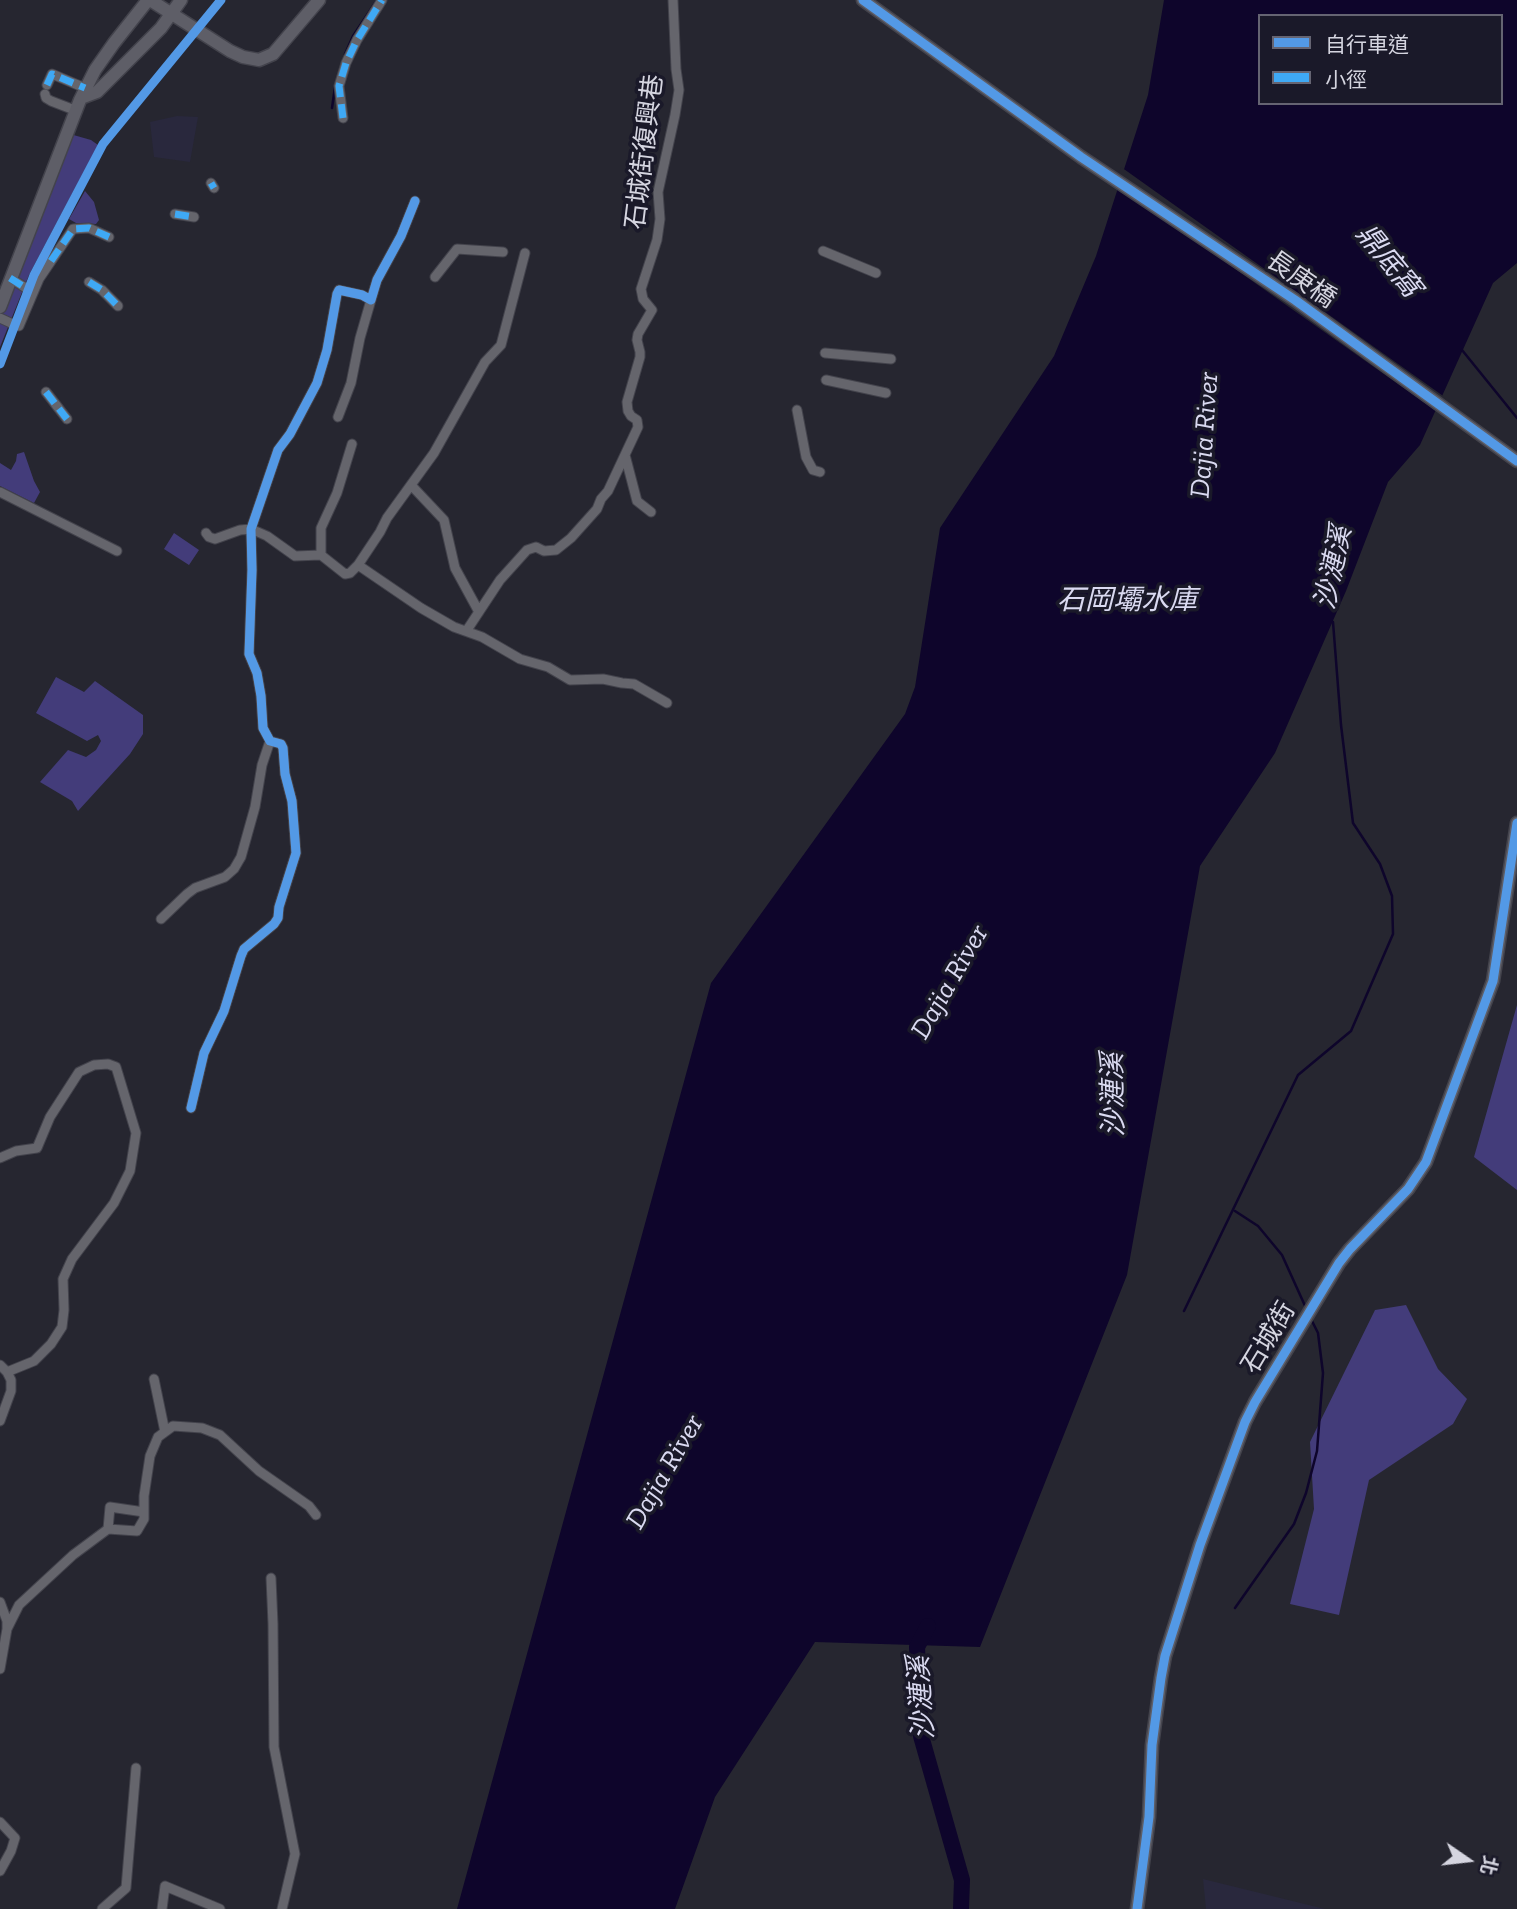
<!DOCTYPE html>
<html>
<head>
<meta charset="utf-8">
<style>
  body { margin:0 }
  #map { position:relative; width:1517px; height:1909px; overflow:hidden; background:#262630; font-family:"Zilla Slab","Noto Sans TC",serif }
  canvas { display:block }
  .legend { position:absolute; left:1258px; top:14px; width:245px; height:91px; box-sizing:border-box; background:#1a1929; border:2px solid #656472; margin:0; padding:9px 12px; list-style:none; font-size:21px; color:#d5d5e0 }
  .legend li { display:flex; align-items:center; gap:14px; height:35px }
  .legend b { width:35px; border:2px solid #656472 }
  .north { position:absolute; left:1433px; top:1825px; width:70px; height:70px; -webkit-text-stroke:5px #1a1929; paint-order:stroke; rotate:104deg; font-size:19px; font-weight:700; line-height:28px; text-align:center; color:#d5d5e0 }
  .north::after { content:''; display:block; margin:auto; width:24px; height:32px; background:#d5d5e0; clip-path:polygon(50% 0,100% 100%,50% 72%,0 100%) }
</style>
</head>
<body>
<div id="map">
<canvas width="1517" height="1909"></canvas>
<ul class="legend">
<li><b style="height:9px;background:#5399e6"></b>自行車道</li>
<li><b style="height:9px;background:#3fa9f5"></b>小徑</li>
</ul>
<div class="north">北</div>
</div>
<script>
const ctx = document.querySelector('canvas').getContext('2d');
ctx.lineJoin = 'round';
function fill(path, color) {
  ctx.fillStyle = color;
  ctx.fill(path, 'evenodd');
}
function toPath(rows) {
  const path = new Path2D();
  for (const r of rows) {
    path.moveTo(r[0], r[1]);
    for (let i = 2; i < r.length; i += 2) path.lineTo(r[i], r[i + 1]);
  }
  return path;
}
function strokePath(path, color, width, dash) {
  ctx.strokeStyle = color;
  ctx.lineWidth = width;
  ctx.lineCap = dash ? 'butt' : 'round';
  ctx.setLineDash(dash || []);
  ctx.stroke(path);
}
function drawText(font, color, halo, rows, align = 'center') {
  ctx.font = font + ' "Zilla Slab","Noto Sans TC",serif';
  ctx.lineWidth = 7;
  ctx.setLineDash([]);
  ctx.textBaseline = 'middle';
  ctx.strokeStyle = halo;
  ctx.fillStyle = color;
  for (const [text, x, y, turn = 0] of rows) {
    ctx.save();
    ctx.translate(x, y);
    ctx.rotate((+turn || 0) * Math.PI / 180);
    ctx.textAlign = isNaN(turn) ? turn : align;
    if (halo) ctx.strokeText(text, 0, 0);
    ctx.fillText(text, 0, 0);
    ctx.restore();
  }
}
fill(toPath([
  [177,116,198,117,190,162,154,157,150,122],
  [1203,1879,1325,1909,1206,1909]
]), '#29283d');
fill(toPath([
  [70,134,91,140,98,145,29,275,0,347,0,313],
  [85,191,94,202,99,220,96,224,76,223,69,219],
  [24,452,34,481,40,492,34,503,0,486,0,463,11,470,16,461,17,454],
  [174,533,199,550,189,565,164,549],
  [56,677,84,692,95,681,143,715,143,734,130,754,78,811,72,801,40,782,68,750,86,757,96,750,101,741,98,735,87,741,36,713],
  [1517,1005,1517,1190,1474,1157],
  [1406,1305,1438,1369,1467,1399,1453,1424,1369,1480,1339,1615,1290,1604,1314,1509,1310,1442,1375,1310]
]), '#433c7a');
fill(toPath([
  [1164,0,1517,0,1517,263,1493,283,1420,445,1388,482,1346,591,1275,753,1200,866,1127,1275,980,1647,815,1642,715,1797,675,1909,457,1909,711,983,905,714,915,687,940,528,1054,356,1096,256,1148,95],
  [1260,16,1501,16,1501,103,1260,103]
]), '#0e052b');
fill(toPath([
  [1121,167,1446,398,1439,413,1115,184]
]), '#262630');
strokePath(toPath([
  [345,54,353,36,377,0],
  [332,108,335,87],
  [1462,350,1517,418],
  [1235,1211,1258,1226,1282,1255,1306,1308],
  [1184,1311,1298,1075,1351,1031,1393,934,1392,896,1380,864,1353,823,1341,725,1333,622],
  [1235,1608,1294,1524,1306,1493,1317,1451,1323,1373,1318,1333,1310,1317]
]), '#0e052b', 2.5);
strokePath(toPath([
  [928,1626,917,1647,921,1736,962,1880,961,1909]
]), '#0e052b', 16);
const street = toPath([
  [47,85,52,74,85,88],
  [45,94,46,98,51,101,77,111],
  [343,118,339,86,346,63,357,40,382,0],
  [211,183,214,188],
  [175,214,194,217],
  [823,251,876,273],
  [435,277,457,249,503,252],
  [10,278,29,290],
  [89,282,102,290,118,306],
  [0,318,15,325],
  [19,326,39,279,73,229,89,228,109,237],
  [825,353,891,359],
  [826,380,886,393],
  [46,392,67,419],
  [797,410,806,457,813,470,820,472],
  [338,417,351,383,360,338,371,300],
  [625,455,637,501,651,512],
  [411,485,444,520,455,568,479,612],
  [0,492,117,551],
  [206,533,209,537,215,539,240,530,251,529,267,536,295,556,321,555,345,574,350,573,358,565,421,608,454,627,482,637,520,659,548,667,570,680,603,679,622,683,634,684,667,703],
  [321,555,321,528,337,493,352,444],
  [358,565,380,532,387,518,434,453,485,362,501,345,525,253],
  [467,630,500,580,527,550,536,547,544,551,556,550,571,538,597,509,601,499,608,491,638,427,637,420,631,416,628,411,627,402,640,357,640,352,637,340,638,334,652,310,643,299,641,289,657,240,660,219,658,192,675,115,679,90,676,69,673,0],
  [161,919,187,894,195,888,225,877,234,869,241,857,255,807,262,765,270,741],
  [191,1108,204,1053,224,1011,241,956,244,949,274,924,278,918,279,907,296,853,292,801,285,774,283,748,281,744,270,741,263,728,261,696,257,673,249,654,252,570,251,529,278,450,290,434,317,383,327,350,337,294,339,290,362,295,371,300,377,280,401,236,415,201],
  [0,1158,16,1151,37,1148,50,1117,79,1072,94,1065,108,1064,116,1067,136,1133,130,1171,114,1203,72,1259,63,1279,64,1310,62,1327,51,1344,34,1361,7,1372],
  [0,1365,7,1372,11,1380,11,1391,0,1421],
  [154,1379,165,1432],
  [108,1529,110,1507,144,1512],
  [271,1578,273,1624,274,1747,295,1854,282,1909],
  [0,1602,7,1621,7,1629,0,1669],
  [7,1629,19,1605,73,1555,108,1529,137,1531,144,1519,144,1496,150,1456,158,1437,173,1426,202,1428,220,1435,259,1471,309,1506,316,1515],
  [0,1822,15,1838,11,1851,0,1871],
  [102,1909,126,1888,136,1768],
  [162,1909,165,1886,220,1909]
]);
const secondary = toPath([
  [150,0,230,51,243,57,259,60,273,54,319,0],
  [863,0,1081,157,1295,300,1517,461],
  [81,98,97,92,161,28,181,0],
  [0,307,80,100,95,70,114,43,148,0],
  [1137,1909,1149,1817,1152,1745,1161,1678,1165,1656,1200,1545,1245,1422,1255,1402,1339,1263,1350,1249,1408,1189,1426,1162,1493,981,1517,823]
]);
strokePath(street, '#43434c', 11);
strokePath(secondary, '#43434c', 15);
strokePath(street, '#65656c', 9);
strokePath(secondary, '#5e5e67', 12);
strokePath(toPath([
  [47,85,52,74,85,88],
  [343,118,339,86,346,63,357,40,382,0],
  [211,183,214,188],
  [175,214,194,217],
  [51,261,73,229,89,228,109,237],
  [10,278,29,290],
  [89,282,102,290,118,306],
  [46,392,67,419]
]), '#3fa9f5', 7, [14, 7]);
strokePath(toPath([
  [863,0,1081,157,1295,300,1517,461],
  [0,364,34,275,103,144,221,0],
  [191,1108,204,1053,224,1011,241,956,244,949,274,924,278,918,279,907,296,853,292,801,285,774,283,748,281,744,270,741,263,728,261,696,257,673,249,654,252,570,251,529,278,450,290,434,317,383,327,350,337,294,339,290,362,295,371,300,377,280,401,236,415,201],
  [1137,1909,1149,1817,1152,1745,1161,1678,1165,1656,1200,1545,1245,1422,1255,1402,1339,1263,1350,1249,1408,1189,1426,1162,1493,981,1517,823]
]), '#5399e6', 9);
drawText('26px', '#d5d5e0', '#1a1929', [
  ["石城街復興巷",645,152,-83],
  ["長庚橋",1301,280,35],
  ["石城街",1269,1338,-59]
]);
drawText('italic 28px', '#dadaf1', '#1a1929', [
  ["鼎底窩",1388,261,51],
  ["Dajia River",1205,435,-86],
  ["沙漣溪",1334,568,-78],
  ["石岡壩水庫",1127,601],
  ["Dajia River",950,982,-60],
  ["沙漣溪",1114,1095,-91],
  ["Dajia River",665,1472,-60],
  ["沙漣溪",922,1698,-94]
]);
</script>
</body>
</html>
